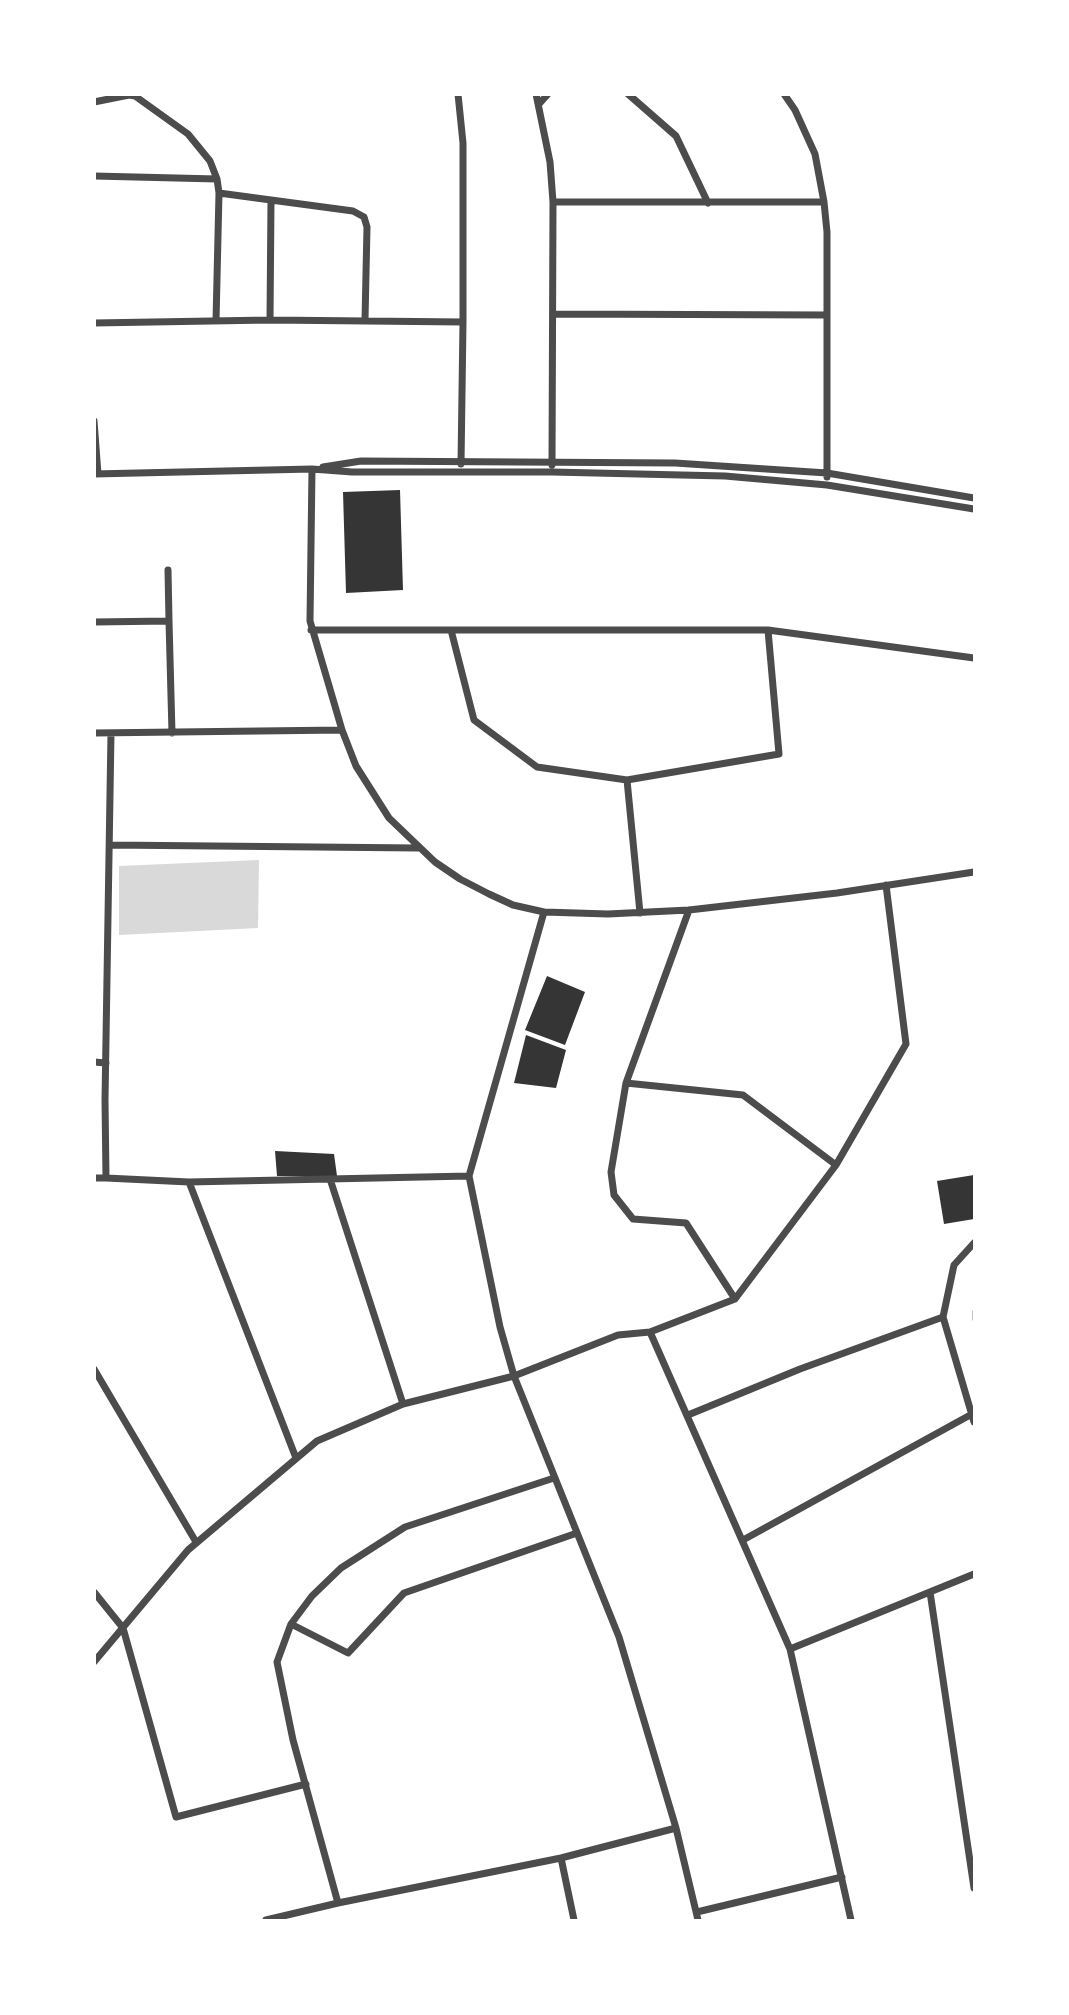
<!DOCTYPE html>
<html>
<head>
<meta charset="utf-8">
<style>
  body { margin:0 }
  #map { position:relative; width:1069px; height:2015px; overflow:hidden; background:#fff; font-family:"Nunito Sans",sans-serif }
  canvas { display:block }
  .frame { position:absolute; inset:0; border:96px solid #fff; pointer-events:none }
</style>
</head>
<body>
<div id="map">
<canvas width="1069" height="2015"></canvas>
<div class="frame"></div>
</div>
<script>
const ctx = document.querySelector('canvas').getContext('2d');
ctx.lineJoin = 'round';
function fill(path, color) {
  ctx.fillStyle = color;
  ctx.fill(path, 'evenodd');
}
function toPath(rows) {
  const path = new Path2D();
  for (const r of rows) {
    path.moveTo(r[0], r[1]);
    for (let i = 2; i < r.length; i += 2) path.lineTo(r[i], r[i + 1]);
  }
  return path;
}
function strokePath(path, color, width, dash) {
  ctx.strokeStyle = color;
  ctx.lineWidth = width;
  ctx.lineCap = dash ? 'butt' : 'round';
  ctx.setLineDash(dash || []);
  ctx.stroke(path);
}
fill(toPath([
  [259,860,258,928,119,935,119,866]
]), '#d9d9d9');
fill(toPath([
  [400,490,403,590,346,593,343,492],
  [547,976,585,992,565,1045,525,1030],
  [526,1035,566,1050,556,1088,514,1083],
  [275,1151,334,1154,337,1176,277,1176],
  [974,1175,974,1219,944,1224,937,1181]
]), '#353535');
strokePath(toPath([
  [974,1311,974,1320]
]), '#111', 2.5);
strokePath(toPath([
  [458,94,463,143,463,322],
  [536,94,550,162,553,202,552,465],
  [628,94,676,136,708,203],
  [784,94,795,110,815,154,824,202,827,232,827,477],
  [94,102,129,95,135,96,188,134,210,161,217,179],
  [539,104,548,94],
  [94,176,217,179,219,193,271,200,270,320,94,323],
  [271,200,353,211,364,217,367,227,365,320],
  [553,202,824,202],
  [553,314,827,315],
  [270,320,463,322,461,464],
  [216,321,219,193],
  [94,421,98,474],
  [323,467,361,461,675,463,827,473,974,498],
  [312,469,310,621,342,730,356,766,389,818,435,862,460,879,489,894,513,905,544,912,469,1176,500,1327,514,1376,619,1637,676,1828,698,1920],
  [94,474,312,469,352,472,552,472,725,476,827,485,974,509],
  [168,570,169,621],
  [94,622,169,621,172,733],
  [311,630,768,630,974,658],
  [451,630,474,720,537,767,627,780],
  [94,733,342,730],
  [110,845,418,848],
  [689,910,626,1083,611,1172,614,1195,633,1219,686,1223,735,1299],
  [544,912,608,914,689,910,837,893,974,872],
  [640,913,627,780,779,754,768,630],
  [94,1062,106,1063],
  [626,1083,743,1095,836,1165],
  [94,1178,106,1178,105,1100,111,733],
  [106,1178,189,1182],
  [330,1179,403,1404],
  [974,1243,954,1265,943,1317,974,1422],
  [650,1332,735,1299,836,1165,906,1044,886,885],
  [94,1369,196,1542],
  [688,1415,800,1369,943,1317],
  [296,1458,189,1182,469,1176],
  [743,1540,972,1414],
  [94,1592,123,1628,176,1817,306,1784],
  [930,1592,974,1888],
  [291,1624,348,1653,404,1593,577,1533],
  [790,1649,974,1574],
  [94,1662,188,1550,317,1441,403,1404,514,1376,618,1335,650,1332,790,1649,851,1920],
  [561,1858,574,1920],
  [338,1903,561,1858,676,1828],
  [697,1912,842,1877],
  [266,1920,338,1903,293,1740,277,1662,291,1624,312,1596,341,1568,405,1527,554,1478]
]), '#4c4c4c', 7);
</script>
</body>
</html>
